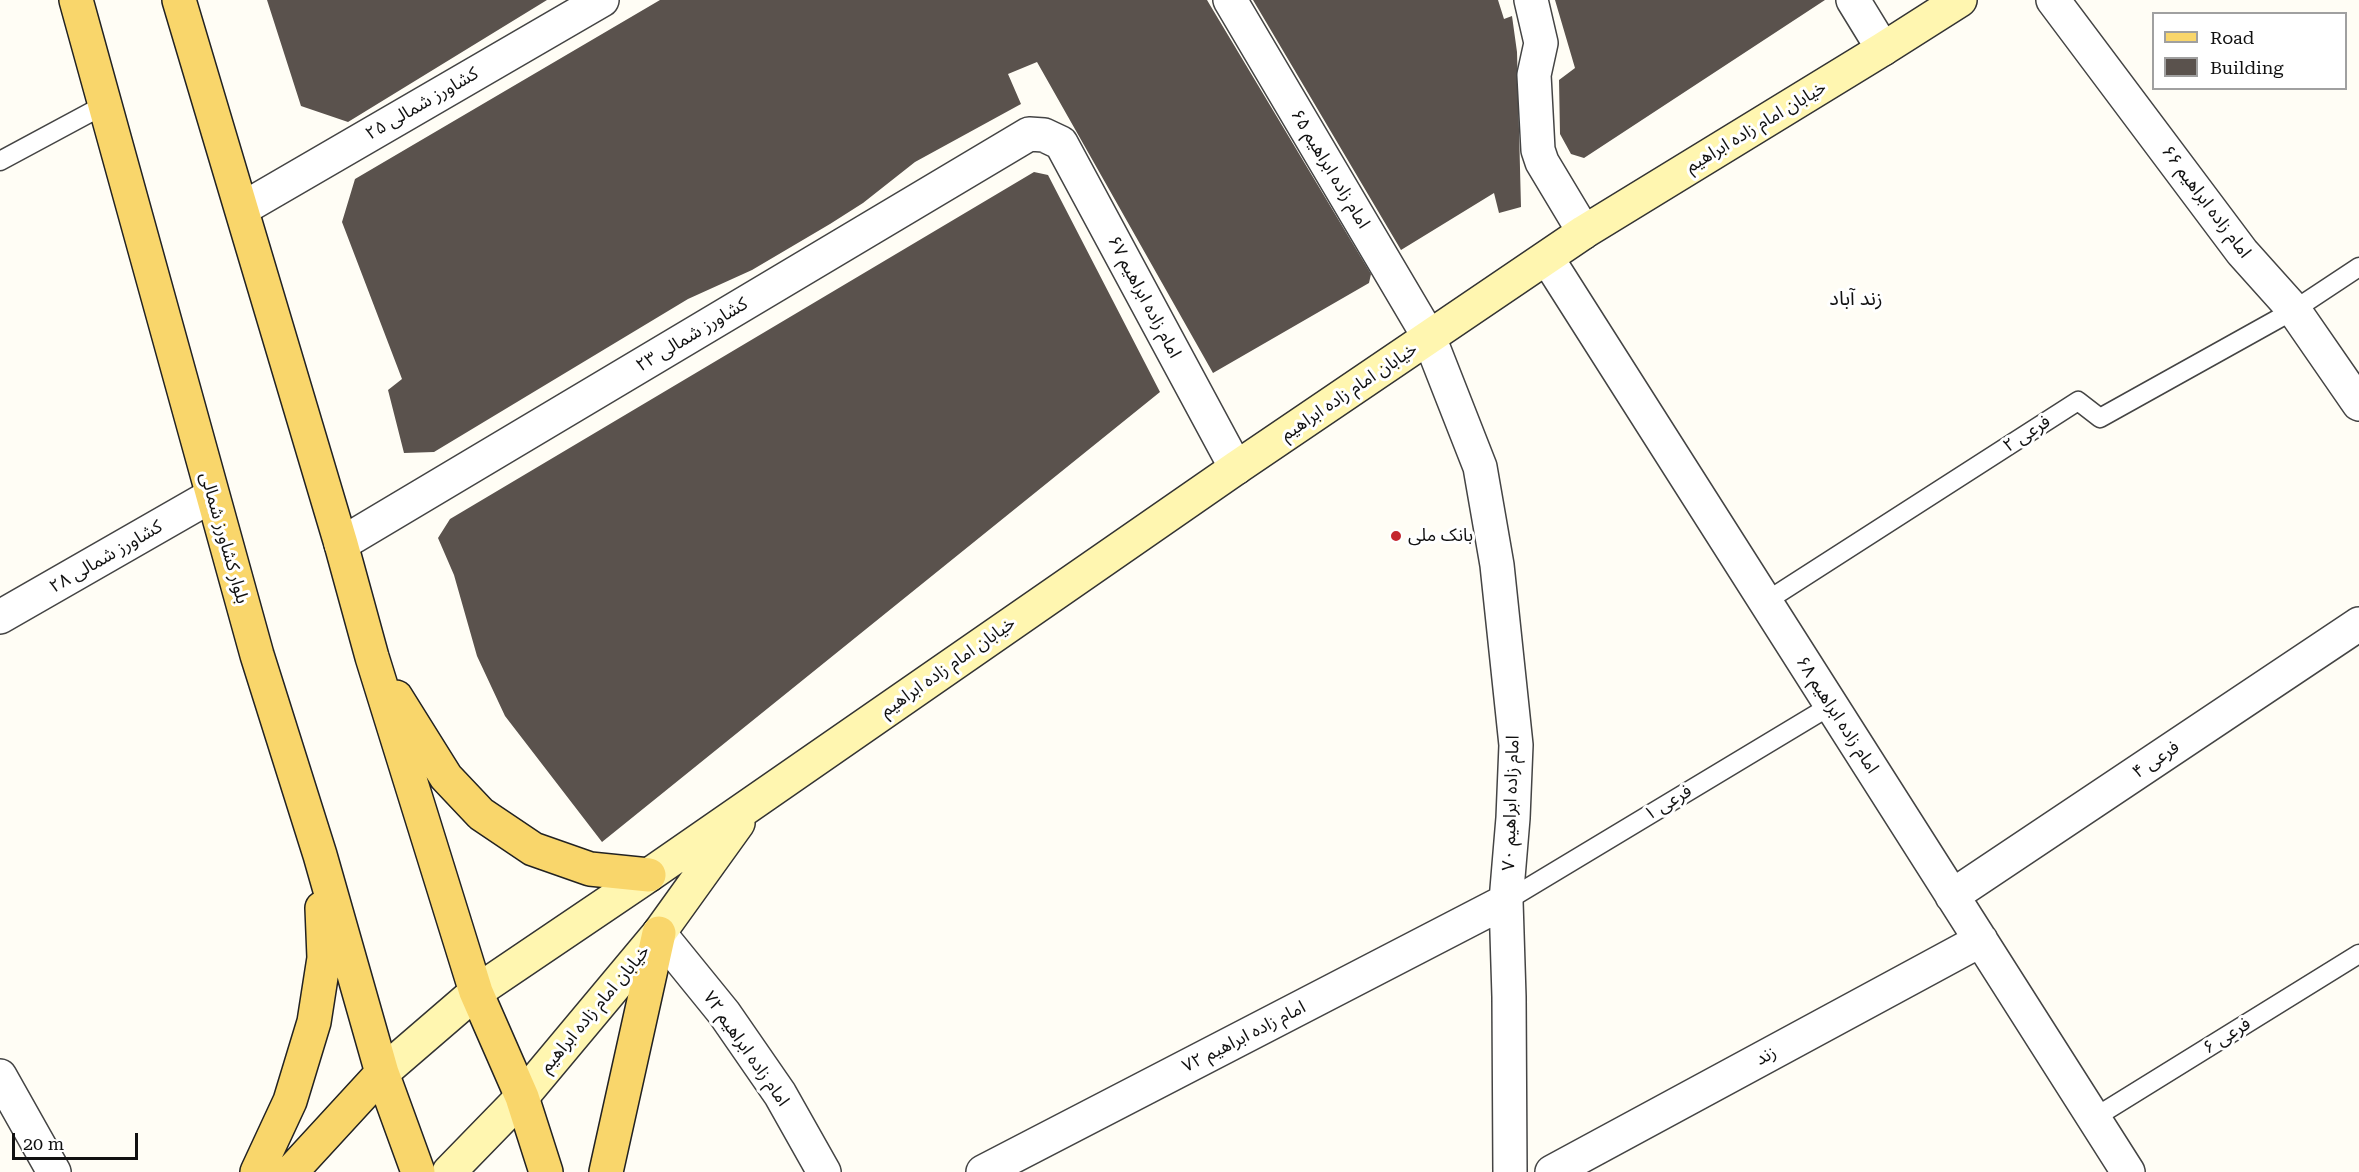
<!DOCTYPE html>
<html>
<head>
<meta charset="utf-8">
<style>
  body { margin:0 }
  #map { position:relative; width:2359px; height:1172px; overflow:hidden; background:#fffdf5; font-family:"Roboto Serif",serif }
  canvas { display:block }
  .legend { position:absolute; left:2152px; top:12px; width:195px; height:78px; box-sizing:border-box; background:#fff; border:2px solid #a0a0a0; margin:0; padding:8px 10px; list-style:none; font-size:18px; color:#111 }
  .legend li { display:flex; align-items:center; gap:12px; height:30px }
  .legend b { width:30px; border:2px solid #a0a0a0 }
  .scale { position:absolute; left:12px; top:1133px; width:126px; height:27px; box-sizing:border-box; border:3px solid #111; border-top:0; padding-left:8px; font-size:18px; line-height:21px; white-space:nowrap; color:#111; -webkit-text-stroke:4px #fff; paint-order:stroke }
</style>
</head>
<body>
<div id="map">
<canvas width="2359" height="1172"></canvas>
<ul class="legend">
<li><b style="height:8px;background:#f9d66b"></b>Road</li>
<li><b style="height:16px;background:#5a524d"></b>Building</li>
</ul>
<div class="scale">20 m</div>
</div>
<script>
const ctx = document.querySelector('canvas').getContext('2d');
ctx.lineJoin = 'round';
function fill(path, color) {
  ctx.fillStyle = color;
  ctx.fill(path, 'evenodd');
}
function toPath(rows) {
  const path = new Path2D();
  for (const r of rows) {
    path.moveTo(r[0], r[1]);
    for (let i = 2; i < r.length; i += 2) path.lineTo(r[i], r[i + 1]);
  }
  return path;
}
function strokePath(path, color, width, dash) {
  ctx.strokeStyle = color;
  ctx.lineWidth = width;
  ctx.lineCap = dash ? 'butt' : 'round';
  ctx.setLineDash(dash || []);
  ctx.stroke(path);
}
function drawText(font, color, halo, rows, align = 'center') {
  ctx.font = font + ' "Roboto Serif","Noto Sans Arabic",serif';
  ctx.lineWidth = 6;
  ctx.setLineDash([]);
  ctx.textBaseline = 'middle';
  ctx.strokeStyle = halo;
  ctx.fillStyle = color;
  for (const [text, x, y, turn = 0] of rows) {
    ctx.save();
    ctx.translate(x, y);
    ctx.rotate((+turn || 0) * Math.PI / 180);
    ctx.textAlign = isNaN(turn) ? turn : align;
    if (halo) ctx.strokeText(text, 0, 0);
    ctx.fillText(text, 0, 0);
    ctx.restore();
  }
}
fill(toPath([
  [267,0,547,0,348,122,301,106],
  [660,0,1207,0,1371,274,1369,283,1213,373,1037,62,1008,74,1021,104,915,162,863,203,830,224,752,270,688,299,434,452,404,453,388,390,402,379,342,222,355,179],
  [1253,0,1498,0,1504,19,1512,16,1517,52,1521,207,1499,213,1494,193,1401,250],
  [1555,0,1825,0,1584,158,1571,154,1560,134,1559,80,1575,68],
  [1034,172,1048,175,1160,392,602,842,505,716,477,656,454,575,438,538,450,519]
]), '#5a524d');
const lane = toPath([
  [0,161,106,104],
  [1765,602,2078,401,2100,418,2294,310,2359,267],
  [1506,901,1830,706],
  [2094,1118,2359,954]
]);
const street = toPath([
  [1230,0,1429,337,1480,467,1497,565,1516,745,1513,818,1506,901,1509,997,1510,1172],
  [1531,0,1541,43,1534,75,1538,150,1542,162,1584,232],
  [1853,0,1883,49],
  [2053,0,2242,252,2294,310,2359,404],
  [242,209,602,0],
  [1547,258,2128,1172],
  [341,544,1029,134,1044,135,1061,143,1236,468],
  [0,617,211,496],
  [1952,896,2359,624],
  [659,933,724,1013,780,1094,824,1172],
  [0,1076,54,1172],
  [983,1172,1506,901],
  [1552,1172,1981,940]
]);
const secondary = toPath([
  [382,1073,476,992,649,875,1236,468,1584,232,1883,49,1960,0],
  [449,1172,522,1097,659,933,738,823]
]);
const primary = toPath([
  [76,0,257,655,320,855,382,1073,418,1172],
  [179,0,341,544,372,657,476,992,522,1097,546,1172],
  [396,697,446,777,481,814,533,849,590,869,649,875],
  [257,1172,290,1101,314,1022,324,958,322,908],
  [291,1172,382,1073],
  [606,1172,659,933]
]);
strokePath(lane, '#444', 21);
strokePath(street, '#444', 36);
strokePath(secondary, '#333', 36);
strokePath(primary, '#222', 36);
strokePath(lane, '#fff', 18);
strokePath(street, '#fff', 33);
strokePath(secondary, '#fff6b0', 33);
strokePath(primary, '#f9d66b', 33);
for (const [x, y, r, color] of [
  [1396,536,6,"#c4262e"]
]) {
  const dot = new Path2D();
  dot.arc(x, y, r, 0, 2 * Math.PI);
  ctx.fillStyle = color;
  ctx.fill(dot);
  strokePath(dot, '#fff', 2);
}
drawText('18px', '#111', '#fff', [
  ["کشاورز شمالی ۲۵",422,104,-30],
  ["خیابان امام زاده ابراهیم",1756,127,-31],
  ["امام زاده ابراهیم ۶۵",1330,169,59],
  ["امام زاده ابراهیم ۶۶",2206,202,53],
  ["امام زاده ابراهیم ۶۷",1144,297,62],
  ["کشاورز شمالی ۲۳",692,335,-31],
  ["خیابان امام زاده ابراهیم",1349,392,-34],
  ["فرعی ۲",2027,434,-33],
  ["بلوار کشاورز شمالی",224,538,74],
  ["کشاورز شمالی ۲۸",106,557,-30],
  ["خیابان امام زاده ابراهیم",948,667,-35],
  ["امام زاده ابراهیم ۶۸",1837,715,57],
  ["فرعی ۴",2156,760,-34],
  ["امام زاده ابراهیم ۷۰",1511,803,-88],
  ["فرعی ۱",1668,803,-31],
  ["خیابان امام زاده ابراهیم",595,1009,-50],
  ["فرعی ۶",2227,1036,-32],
  ["امام زاده ابراهیم ۷۲",1244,1037,-27],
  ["امام زاده ابراهیم ۷۲",746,1049,55],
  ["زند",1766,1056,-28]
]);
drawText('18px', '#111', '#fff', [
  ["بانک ملی",1408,536]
], 'left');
drawText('20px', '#111', '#fff', [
  ["زند آباد",1856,299]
]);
</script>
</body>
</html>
